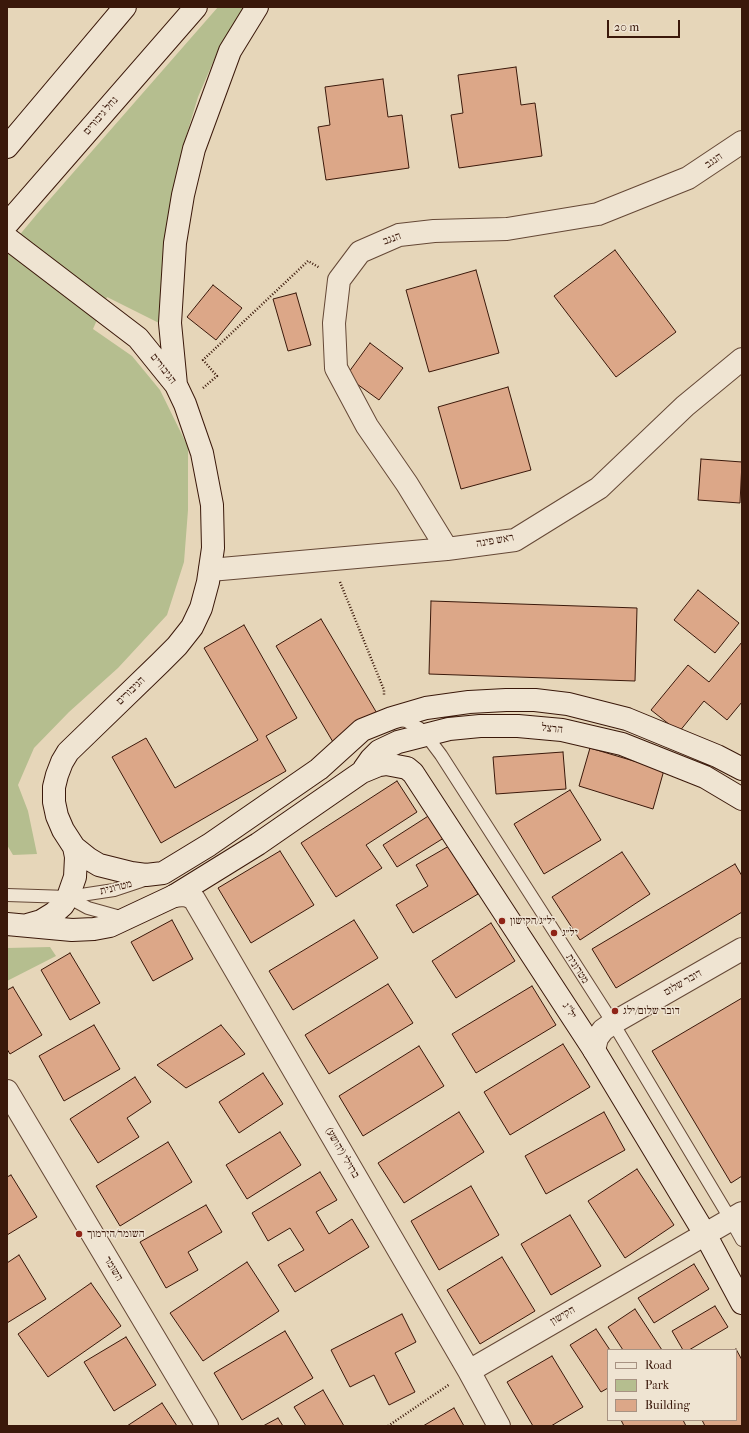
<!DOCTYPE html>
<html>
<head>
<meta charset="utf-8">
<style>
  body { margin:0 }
  #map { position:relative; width:749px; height:1433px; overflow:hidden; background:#e6d6b9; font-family:"IM FELL French Canon",serif }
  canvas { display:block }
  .frame { position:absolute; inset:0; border:8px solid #3a180a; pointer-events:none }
  .legend { position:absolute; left:607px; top:1349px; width:130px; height:72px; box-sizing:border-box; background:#efe4d2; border:1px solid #a79282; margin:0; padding:5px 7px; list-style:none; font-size:12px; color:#3a180a }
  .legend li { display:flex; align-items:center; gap:8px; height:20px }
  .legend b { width:20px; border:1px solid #a79282 }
  .scale { position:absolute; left:607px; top:20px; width:73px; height:18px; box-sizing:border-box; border:2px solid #3a180a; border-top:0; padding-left:5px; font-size:12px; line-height:14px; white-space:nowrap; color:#3a180a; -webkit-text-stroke:3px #efe4d2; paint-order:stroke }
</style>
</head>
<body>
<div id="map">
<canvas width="749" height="1433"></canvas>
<div class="frame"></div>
<ul class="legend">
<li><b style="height:5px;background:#efe4d2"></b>Road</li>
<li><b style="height:11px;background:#b5be8f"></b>Park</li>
<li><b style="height:11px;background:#dca788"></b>Building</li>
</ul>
<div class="scale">20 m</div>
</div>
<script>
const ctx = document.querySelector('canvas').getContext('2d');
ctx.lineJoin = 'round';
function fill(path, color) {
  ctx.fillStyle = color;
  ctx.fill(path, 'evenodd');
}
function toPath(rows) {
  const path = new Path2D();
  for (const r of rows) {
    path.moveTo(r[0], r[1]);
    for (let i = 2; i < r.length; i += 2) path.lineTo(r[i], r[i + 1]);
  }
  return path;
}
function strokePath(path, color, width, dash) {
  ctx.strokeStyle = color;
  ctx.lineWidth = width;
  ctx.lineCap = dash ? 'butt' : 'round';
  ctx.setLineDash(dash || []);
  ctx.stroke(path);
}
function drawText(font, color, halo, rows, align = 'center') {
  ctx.font = font + ' "IM FELL French Canon","Frank Ruhl Libre",serif';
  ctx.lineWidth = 3;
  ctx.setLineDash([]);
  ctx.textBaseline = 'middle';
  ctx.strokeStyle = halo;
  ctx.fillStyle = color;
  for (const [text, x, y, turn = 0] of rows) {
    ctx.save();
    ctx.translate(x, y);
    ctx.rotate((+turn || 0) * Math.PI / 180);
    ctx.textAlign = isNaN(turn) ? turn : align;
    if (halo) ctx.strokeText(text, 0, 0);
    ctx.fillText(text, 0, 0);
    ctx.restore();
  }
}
fill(toPath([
  [218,7,244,7,217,53,198,97,185,140,171,202,163,253,161,287,163,325,107,297,93,329,132,356,160,390,188,447,188,510,184,562,167,615,118,668,69,712,34,748,18,785,28,811,37,854,13,855,7,845,7,250,37,214],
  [50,947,56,956,7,981,7,948]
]), '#b5be8f');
const building = toPath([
  [516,67,521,105,535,103,542,156,459,168,451,115,463,113,458,75,516,67],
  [383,79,388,117,402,115,409,168,326,180,318,127,330,125,325,87,383,79],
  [615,250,676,332,616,377,554,296,615,250],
  [476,270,499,353,429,372,406,290,476,270],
  [213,285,242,308,216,340,187,317,213,285],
  [296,293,311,345,288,351,273,299,296,293],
  [370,343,403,368,379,400,346,376,370,343],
  [508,387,531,470,461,489,438,407,508,387],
  [701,459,742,462,740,503,698,500,701,459],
  [698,590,739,623,715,653,674,620,698,590],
  [431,601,637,608,635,681,429,674,431,601],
  [321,619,378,715,333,742,276,646,321,619],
  [244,625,297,718,266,736,286,771,161,843,112,757,146,738,175,788,258,740,204,648,244,625],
  [742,642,742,702,727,720,704,701,679,732,651,710,688,665,709,682,742,642],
  [590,748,664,770,653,809,579,786,590,748],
  [563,752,566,789,496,794,493,757,563,752],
  [397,781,417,812,366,845,382,868,336,897,301,843,397,781],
  [570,790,601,840,544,874,514,824,570,790],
  [433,813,447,836,397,867,383,845,433,813],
  [449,846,478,894,413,933,396,905,428,886,416,865,449,846],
  [280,851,314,905,251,943,218,888,280,851],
  [622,852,650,894,580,940,552,897,622,852],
  [735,864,742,876,742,912,616,988,592,949,735,864],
  [172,920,193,959,153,981,131,942,172,920],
  [354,920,378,958,293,1010,269,971,354,920],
  [491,923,515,961,456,998,432,961,491,923],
  [70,953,100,1003,70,1020,41,970,70,953],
  [388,984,413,1023,329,1074,305,1035,388,984],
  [532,986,556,1025,476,1073,452,1034,532,986],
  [13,987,42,1035,10,1054,7,1049,7,990,13,987],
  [742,998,742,1176,731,1183,652,1051,742,998],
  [94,1025,120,1069,64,1101,39,1056,94,1025],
  [221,1025,245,1054,186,1088,157,1065,221,1025],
  [563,1044,590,1087,510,1135,484,1092,563,1044],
  [419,1046,444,1086,363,1136,339,1096,419,1046],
  [263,1073,283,1104,239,1133,219,1102,263,1073],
  [135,1077,151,1102,127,1118,139,1137,98,1163,70,1119,135,1077],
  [459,1112,484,1152,404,1203,378,1163,459,1112],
  [604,1112,625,1150,546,1194,525,1156,604,1112],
  [280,1132,301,1165,247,1199,226,1165,280,1132],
  [168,1142,192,1182,120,1226,96,1186,168,1142],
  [637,1169,674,1225,625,1258,588,1201,637,1169],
  [320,1172,337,1200,316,1212,329,1234,352,1219,369,1247,295,1292,278,1265,304,1250,290,1228,268,1241,252,1213,320,1172],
  [11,1175,37,1217,7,1235,7,1177,11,1175],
  [471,1186,499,1235,439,1270,411,1221,471,1186],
  [206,1205,222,1232,188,1252,198,1270,166,1288,140,1242,206,1205],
  [570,1215,601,1266,551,1295,521,1244,570,1215],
  [19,1255,46,1299,7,1323,7,1263,19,1255],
  [502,1257,535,1311,480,1344,447,1290,502,1257],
  [247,1262,279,1311,203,1361,170,1313,247,1262],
  [694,1264,709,1289,654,1323,638,1298,694,1264],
  [91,1283,121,1326,48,1377,18,1334,91,1283],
  [715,1306,728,1327,689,1350,683,1350,672,1331,715,1306],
  [635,1309,662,1350,623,1350,608,1327,635,1309],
  [402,1314,416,1342,395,1353,415,1392,389,1405,374,1375,350,1387,331,1350,402,1314],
  [596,1329,610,1350,608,1350,608,1388,601,1392,570,1345,596,1329],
  [285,1331,313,1378,242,1420,214,1373,285,1331],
  [126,1337,156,1385,114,1411,84,1362,126,1337],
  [736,1349,742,1360,742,1425,739,1426,705,1426,702,1420,736,1420,736,1350,734,1350,736,1349],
  [552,1356,583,1407,551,1426,533,1426,507,1382,552,1356],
  [323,1390,344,1426,306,1426,294,1407,323,1390],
  [162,1403,177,1426,127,1426,162,1403],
  [454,1408,464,1426,423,1426,454,1408],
  [278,1418,283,1426,263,1426,278,1418],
  [621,1420,683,1420,686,1426,624,1426,621,1420]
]);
fill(building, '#dca788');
strokePath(building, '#3a180a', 1);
const lane = toPath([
  [396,719,406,721,419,728,426,735,441,755,613,1023,731,1220,742,1240],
  [7,895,68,897,114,890,147,879],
  [68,897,88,908,124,918]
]);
const street = toPath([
  [447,549,407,484,367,426,336,368,334,323,339,280,360,252,399,235,434,231,507,229,598,214,688,178,742,142],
  [210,570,447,549,515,540,599,488,685,406,742,359],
  [174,896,182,895,188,896,194,899,469,1371,499,1426],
  [594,1050,597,1038,603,1030,613,1023,742,949],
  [7,1091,207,1426],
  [469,1371,742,1213]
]);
const secondary = toPath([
  [7,147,125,7],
  [7,224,196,7],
  [7,238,138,338,176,385,185,404,202,453,212,505,213,548,208,582,201,608,192,627,177,646,160,663,68,752,62,762,57,775,54,787,54,802,57,816,63,830,74,847,89,859,99,865,131,873,146,875,163,873,209,845,319,769,362,730,392,718,426,708,469,702,506,700,535,700,568,704,627,719,717,756,742,769],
  [176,385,170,323,175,243,183,195,194,149,230,51,257,7],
  [364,769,371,759,379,751,398,742,449,729,480,726,518,726,562,730,622,744,705,777,742,799],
  [7,924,72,930,94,929,110,926,174,896,258,844,362,772,379,765,386,764,407,768,413,773,594,1050,705,1234,742,1303],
  [27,925,41,921,54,913,63,905,68,897,75,877,76,857,74,847]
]);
strokePath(lane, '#654836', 14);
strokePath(street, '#654836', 24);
strokePath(secondary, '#3a180a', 24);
strokePath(toPath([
  [203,388,217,376,203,360,308,261,320,268],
  [340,582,384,690,384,696],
  [388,1426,450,1384]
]), '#3a180a', 2.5, [1, 2]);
strokePath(lane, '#efe4d2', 12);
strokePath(street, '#efe4d2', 22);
strokePath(secondary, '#efe4d2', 22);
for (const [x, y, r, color] of [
  [502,921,4,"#8f2418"],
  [554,933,4,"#8f2418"],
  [615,1011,4,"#8f2418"],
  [79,1234,4,"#8f2418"]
]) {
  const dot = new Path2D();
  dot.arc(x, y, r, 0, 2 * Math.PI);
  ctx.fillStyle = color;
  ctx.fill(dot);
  strokePath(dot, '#efe4d2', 1.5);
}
drawText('11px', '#3a180a', '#efe4d2', [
  ["נחל גיבורים",101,116,-49],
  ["הנגב",714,161,-34],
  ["הנגב",392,239,-20],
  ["הגיבורים",163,369,52],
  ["ראש פינה",495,541,-10],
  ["הגיבורים",131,691,-44],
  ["הרצל",552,729,6],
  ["מטרונית",116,888,-14],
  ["מטרונית",577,969,57],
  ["דובר שלום",683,983,-30],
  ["יל\"ג",569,1011,57],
  ["ברזילי (יהושע)",342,1153,60],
  ["השומר",113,1269,59],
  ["הקישון",563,1316,-30]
]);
drawText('11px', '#3a180a', '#efe4d2', [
  ["יל״ג/הקישון",510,921],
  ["יל״ג",562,933],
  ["דובר שלום/ילג",623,1011],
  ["השומר/הירמוך",87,1234]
], 'left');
</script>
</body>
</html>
